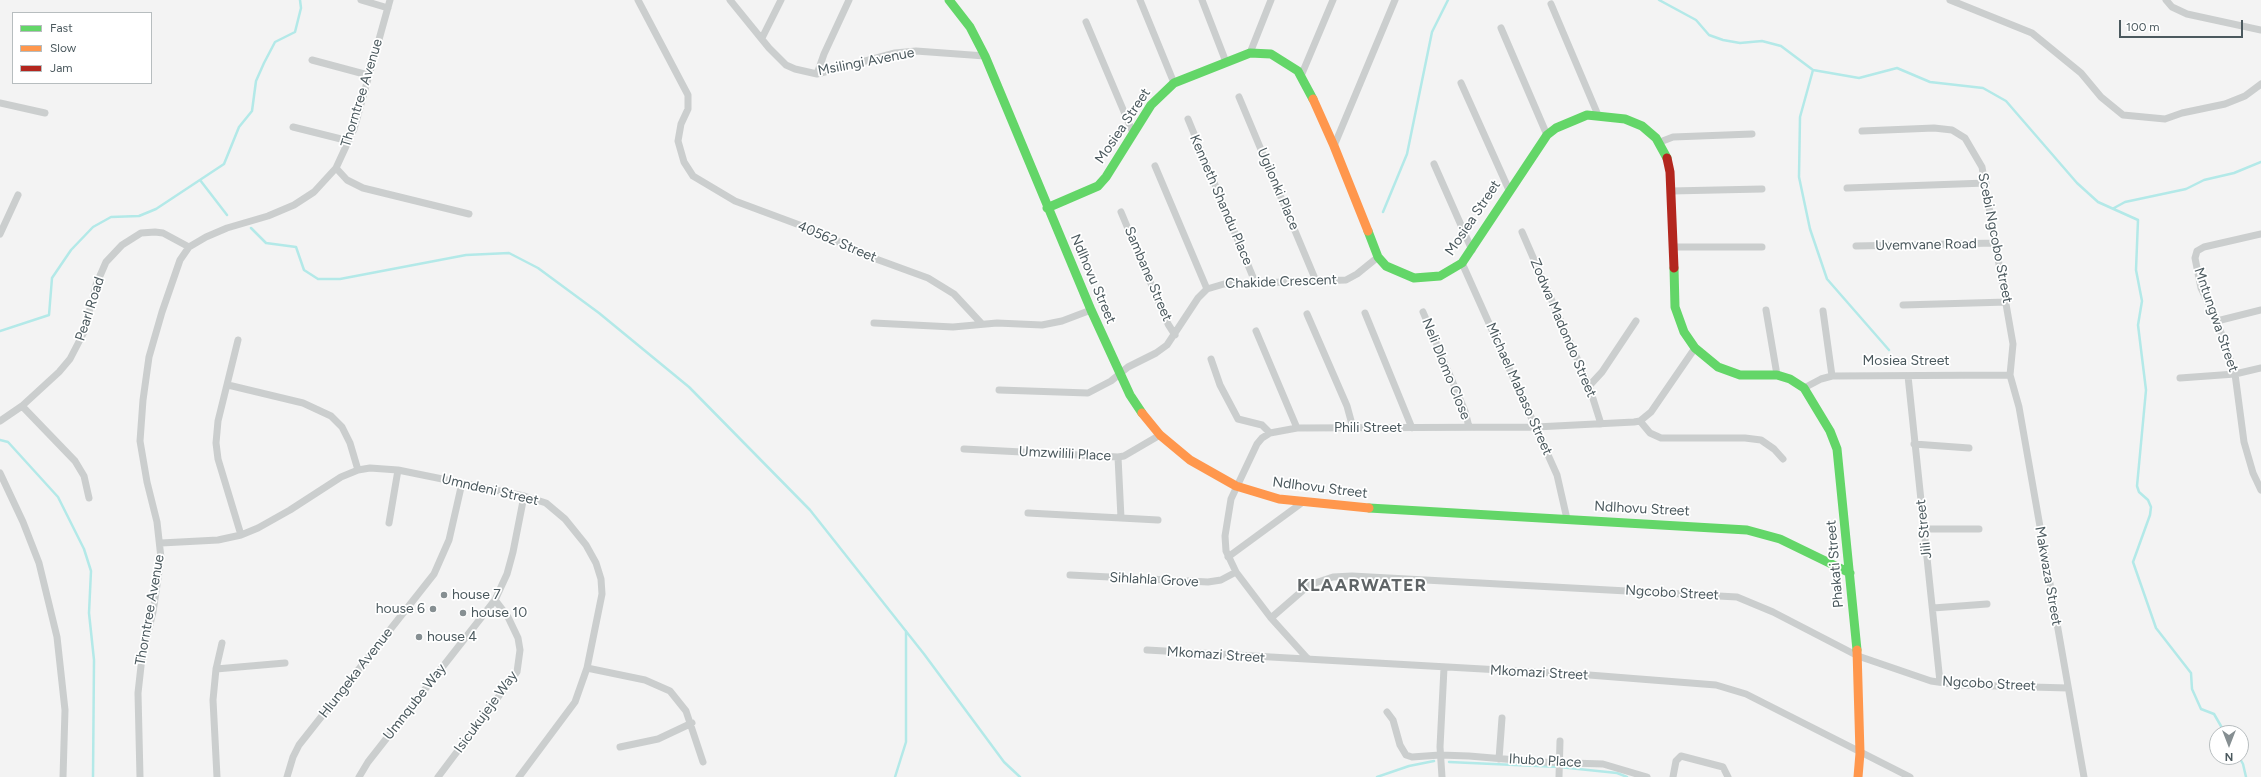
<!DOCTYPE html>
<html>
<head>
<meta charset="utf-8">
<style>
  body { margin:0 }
  #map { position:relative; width:2261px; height:777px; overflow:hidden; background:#f3f3f3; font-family:Figtree,sans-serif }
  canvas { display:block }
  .legend { position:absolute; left:12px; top:12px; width:140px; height:72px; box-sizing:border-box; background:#fff; border:1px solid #b7bdbf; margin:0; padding:5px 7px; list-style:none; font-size:12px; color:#4b595e }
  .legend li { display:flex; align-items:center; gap:8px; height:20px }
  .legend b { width:20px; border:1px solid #b7bdbf }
  .north { position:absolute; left:2209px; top:725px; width:40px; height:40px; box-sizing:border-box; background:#fff; border:1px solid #b7bdbf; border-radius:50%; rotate:180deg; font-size:11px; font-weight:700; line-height:16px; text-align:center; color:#4b595e }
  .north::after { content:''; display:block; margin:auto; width:14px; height:18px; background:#868f92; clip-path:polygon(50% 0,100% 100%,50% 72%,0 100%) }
  .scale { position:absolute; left:2119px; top:20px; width:124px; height:18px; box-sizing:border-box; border:2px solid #4b595e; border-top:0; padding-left:5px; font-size:12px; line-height:14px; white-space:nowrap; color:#4b595e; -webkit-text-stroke:3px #fff; paint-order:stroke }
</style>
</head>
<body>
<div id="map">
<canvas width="2261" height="777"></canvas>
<ul class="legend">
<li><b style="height:5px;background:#63d668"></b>Fast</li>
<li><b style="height:5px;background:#ff974d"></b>Slow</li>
<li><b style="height:5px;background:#b3261e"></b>Jam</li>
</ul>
<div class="north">N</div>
<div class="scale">100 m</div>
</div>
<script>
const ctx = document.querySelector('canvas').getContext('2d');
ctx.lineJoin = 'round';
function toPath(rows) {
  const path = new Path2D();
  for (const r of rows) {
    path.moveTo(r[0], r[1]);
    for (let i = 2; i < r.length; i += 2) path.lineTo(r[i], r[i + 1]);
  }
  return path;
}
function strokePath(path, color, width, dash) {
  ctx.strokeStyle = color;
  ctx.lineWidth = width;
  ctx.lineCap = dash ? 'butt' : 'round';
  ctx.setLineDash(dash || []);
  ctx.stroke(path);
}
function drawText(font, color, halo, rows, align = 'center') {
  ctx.font = font + ' Figtree,sans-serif';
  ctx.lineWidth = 3.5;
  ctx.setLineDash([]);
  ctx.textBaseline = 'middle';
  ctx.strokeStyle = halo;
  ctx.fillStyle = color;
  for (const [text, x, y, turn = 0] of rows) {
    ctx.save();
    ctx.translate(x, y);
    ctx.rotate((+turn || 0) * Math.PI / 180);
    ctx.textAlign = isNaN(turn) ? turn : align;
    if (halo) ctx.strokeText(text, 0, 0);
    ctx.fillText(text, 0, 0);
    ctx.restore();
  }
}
strokePath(toPath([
  [1659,0,1696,20,1709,35,1723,40,1740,43,1762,41,1781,46,1813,70,1859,78,1897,68,1930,82,1983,88,2006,101,2077,183,2098,202,2138,220,2136,270,2142,301,2138,325,2146,390,2137,486,2139,492,2148,500,2151,507,2150,515,2133,562,2156,628,2191,673,2192,689,2201,709,2214,714,2225,733],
  [1813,70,1800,117,1799,177,1810,229,1827,279,1889,350],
  [200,180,227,215],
  [2114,208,2125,202,2186,189,2204,180,2234,173,2261,162],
  [1383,212,1407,154,1432,32,1448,0],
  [251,228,266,243,296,247,304,270,318,279,340,279,466,255,509,253,538,268,599,313,689,387,810,510,924,654,1004,762,1020,777],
  [0,331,49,315,52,278,71,250,93,227,111,217,139,216,156,209,224,164,239,127,252,111,256,81,264,63,275,42,295,32,301,8,300,0],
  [0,440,8,442,58,497,84,549,91,571,89,613,94,660,93,777],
  [2239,757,2243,764,2246,777],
  [1449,762,1559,767,1617,773,1627,777],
  [895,777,906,742,906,631],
  [1377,777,1409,766,1434,761]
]), '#b3e9e8', 2.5);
strokePath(toPath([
  [361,0,388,8],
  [638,0,688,95,688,109,681,124,678,141,684,162,693,176,735,201,821,233,865,255,928,278,954,294,981,323],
  [730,0,769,48,786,65,795,69,817,74,895,53,916,51,985,56],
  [1140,0,1174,83],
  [1202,0,1226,62],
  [1950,0,2032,33,2081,73,2101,97,2123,115,2165,119,2182,113,2225,104,2245,96,2261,84],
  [2166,0,2172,7,2187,14,2261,30],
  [1551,4,1598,115],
  [1086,22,1133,133],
  [1501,28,1547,135],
  [762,38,781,0],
  [1250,53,1271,0],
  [312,60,368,75],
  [817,74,824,54,849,0],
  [1301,76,1333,0],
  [1461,83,1509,190],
  [1239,97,1316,281],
  [0,103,45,113],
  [1188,119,1255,282],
  [293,127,349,141],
  [1862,131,1934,128,1952,130,1965,138,1982,167,2013,344,2010,375,2019,407,2084,777],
  [1660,142,1673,137,1752,134],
  [1334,146,1395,0],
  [1434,164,1472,250],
  [1155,166,1207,289],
  [336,168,347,180,363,188,469,214],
  [1847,188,1986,183],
  [1671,191,1762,189],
  [1121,212,1168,324,1175,335],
  [1522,232,1589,386,1601,424],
  [0,234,18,195],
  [2261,234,2204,247,2197,251,2195,258,2201,288,2217,321,2235,374,2244,442,2253,473,2261,490],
  [1856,246,1996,243],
  [1673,247,1762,247],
  [1462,263,1557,475,1567,519],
  [1903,305,2007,302],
  [1766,310,1777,375],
  [1823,311,1832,376],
  [1423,312,1465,411,1469,427],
  [1365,313,1412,428],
  [1307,314,1347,406,1353,428],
  [2217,321,2261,310],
  [874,323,953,327,997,323,1042,325,1062,321,1091,310],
  [1256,331,1297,428],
  [238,340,218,421,216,443,218,459,241,535],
  [1211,359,1220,385,1238,419,1262,425,1270,433],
  [1908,376,1940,682],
  [2180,378,2235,374,2261,368],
  [228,385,303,403,331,416,342,427,350,443,358,470],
  [1589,386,1602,372,1636,321],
  [1804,388,1821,379,1832,376,2010,375],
  [999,390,1088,393,1111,381,1128,367,1156,353,1167,345,1198,298,1207,289,1224,284,1346,280,1357,274,1378,257],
  [22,406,75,461,84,476,89,498],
  [0,421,22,406,59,372,70,359,84,332,96,285,106,262,122,245,141,233,155,232,163,233,189,247],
  [1640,421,1650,433,1661,438,1745,438,1761,440,1774,449,1783,459],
  [1914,444,1969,448],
  [964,449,1118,457,1124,456,1160,435],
  [1118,457,1121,518],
  [0,473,23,522,39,563,57,637,65,710,63,777],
  [1028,513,1158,520],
  [389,523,398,470],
  [1925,529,1979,529],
  [161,543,218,540,241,535,258,528,290,510,341,477,358,470,370,468,398,470,462,483,524,496,546,503,565,519,586,545,596,563,601,579,602,594,587,668,575,702,519,777],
  [1228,557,1303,502],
  [1070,575,1208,582,1221,580,1236,572],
  [1933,608,1987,604],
  [1271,618,1309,585,1333,577,1352,576,1737,597,1773,612,1858,656,1931,681,1959,685,2068,688],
  [1147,650,1589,675,1716,685,1746,694,1910,777],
  [1308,659,1271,618,1236,572,1226,551,1225,536,1231,499,1257,444,1262,438,1270,433,1297,428,1536,427,1634,422,1640,421,1651,412,1695,348],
  [587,668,645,680,670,691,686,711,703,762],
  [216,669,285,663],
  [1387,712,1393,720,1400,745,1406,755,1412,757,1440,755,1469,756,1540,762,1603,764,1647,777],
  [620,747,658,739,692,723],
  [1499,759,1502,718],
  [140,777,138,693,142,657,153,612,161,558,157,522,147,482,140,441,143,400,149,357,162,312,180,260,189,247,206,237,227,228,268,216,294,205,314,192,336,168,354,129,390,0],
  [217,777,213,700,216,669,222,643],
  [287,777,293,757,299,745,434,574,449,540,462,483],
  [359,777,368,762,495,600,507,574,513,552,524,496],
  [438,777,517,672,520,650,518,638,508,617,495,600],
  [1442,777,1440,747,1444,668],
  [1559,777,1560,741],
  [1673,777,1676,761,1681,756,1723,767,1728,777]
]), '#cbcece', 7);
strokePath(toPath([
  [949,0,970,27,985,56,1091,310,1130,395,1142,413],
  [1047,208,1098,186,1106,177,1151,105,1174,83,1250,53,1271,54,1298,71,1313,99],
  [1368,231,1378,257,1386,266,1414,278,1440,276,1462,263,1547,135,1556,128,1587,115,1625,119,1642,126,1656,138,1667,158],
  [1674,268,1675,307,1684,332,1695,348,1718,367,1740,375,1777,375,1790,379,1804,388,1830,431,1837,449,1857,650],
  [1369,508,1747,530,1780,539,1850,573]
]), '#63d668', 9);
strokePath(toPath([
  [1313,99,1334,146,1368,231],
  [1142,413,1160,435,1190,460,1236,486,1279,499,1369,508],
  [1857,650,1860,753,1858,777]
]), '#ff974d', 9);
strokePath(toPath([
  [1667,158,1670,172,1674,268]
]), '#b3261e', 9);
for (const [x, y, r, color] of [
  [444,595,4,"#868f92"],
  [433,609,4,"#868f92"],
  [463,613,4,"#868f92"],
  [419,637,4,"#868f92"]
]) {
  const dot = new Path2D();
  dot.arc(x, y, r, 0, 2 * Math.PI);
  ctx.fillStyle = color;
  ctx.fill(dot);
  strokePath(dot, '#fff', 1.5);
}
drawText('14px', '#4b595e', '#fff', [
  ["Msilingi Avenue",866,62,-11],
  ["Thorntree Avenue",362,93,-73],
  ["Mosiea Street",1123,126,-56],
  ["Ugilonki Place",1278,189,67],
  ["Kenneth Shandu Place",1221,200,67],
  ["Mosiea Street",1473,218,-56],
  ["Scebi Ngcobo Street",1995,238,79],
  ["40562 Street",837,242,23],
  ["Uvemvane Road",1926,245,-1],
  ["Sambane Street",1148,274,67],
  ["Ndlhovu Street",1093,279,67],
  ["Chakide Crescent",1281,282,-2],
  ["Pearl Road",90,309,-72],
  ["Mntungwa Street",2216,320,71],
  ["Zodwa Madondo Street",1563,328,67],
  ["Mosiea Street",1906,361],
  ["Neli Dlomo Close",1446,369,68],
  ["Michael Mabaso Street",1519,389,66],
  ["Phili Street",1368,428],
  ["Umzwilili Place",1065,454,3],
  ["Ndlhovu Street",1320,488,7],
  ["Umndeni Street",490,490,13],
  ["Ndlhovu Street",1642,509,3],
  ["Jili Street",1924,529,-96],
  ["Phakati Street",1835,564,-95],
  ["Makwaza Street",2048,576,80],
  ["Sihlahla Grove",1154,580,3],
  ["Ngcobo Street",1672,593,3],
  ["Thorntree Avenue",150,610,-80],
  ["Mkomazi Street",1216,655,4],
  ["Hlungeka Avenue",356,673,-52],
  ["Mkomazi Street",1539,673,3],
  ["Ngcobo Street",1989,684,3],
  ["Umnqube Way",415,702,-52],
  ["Isicukujeje Way",486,712,-54],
  ["Ihubo Place",1545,761,3]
]);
drawText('14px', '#4b595e', '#fff', [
  ["house 7",452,595],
  ["house 6",425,609,"right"],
  ["house 10",471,613],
  ["house 4",427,637]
], 'left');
ctx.letterSpacing = '1px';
drawText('bold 18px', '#5f6466', '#fff', [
  ["KLAARWATER",1362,586]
]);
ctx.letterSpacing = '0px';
</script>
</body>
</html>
